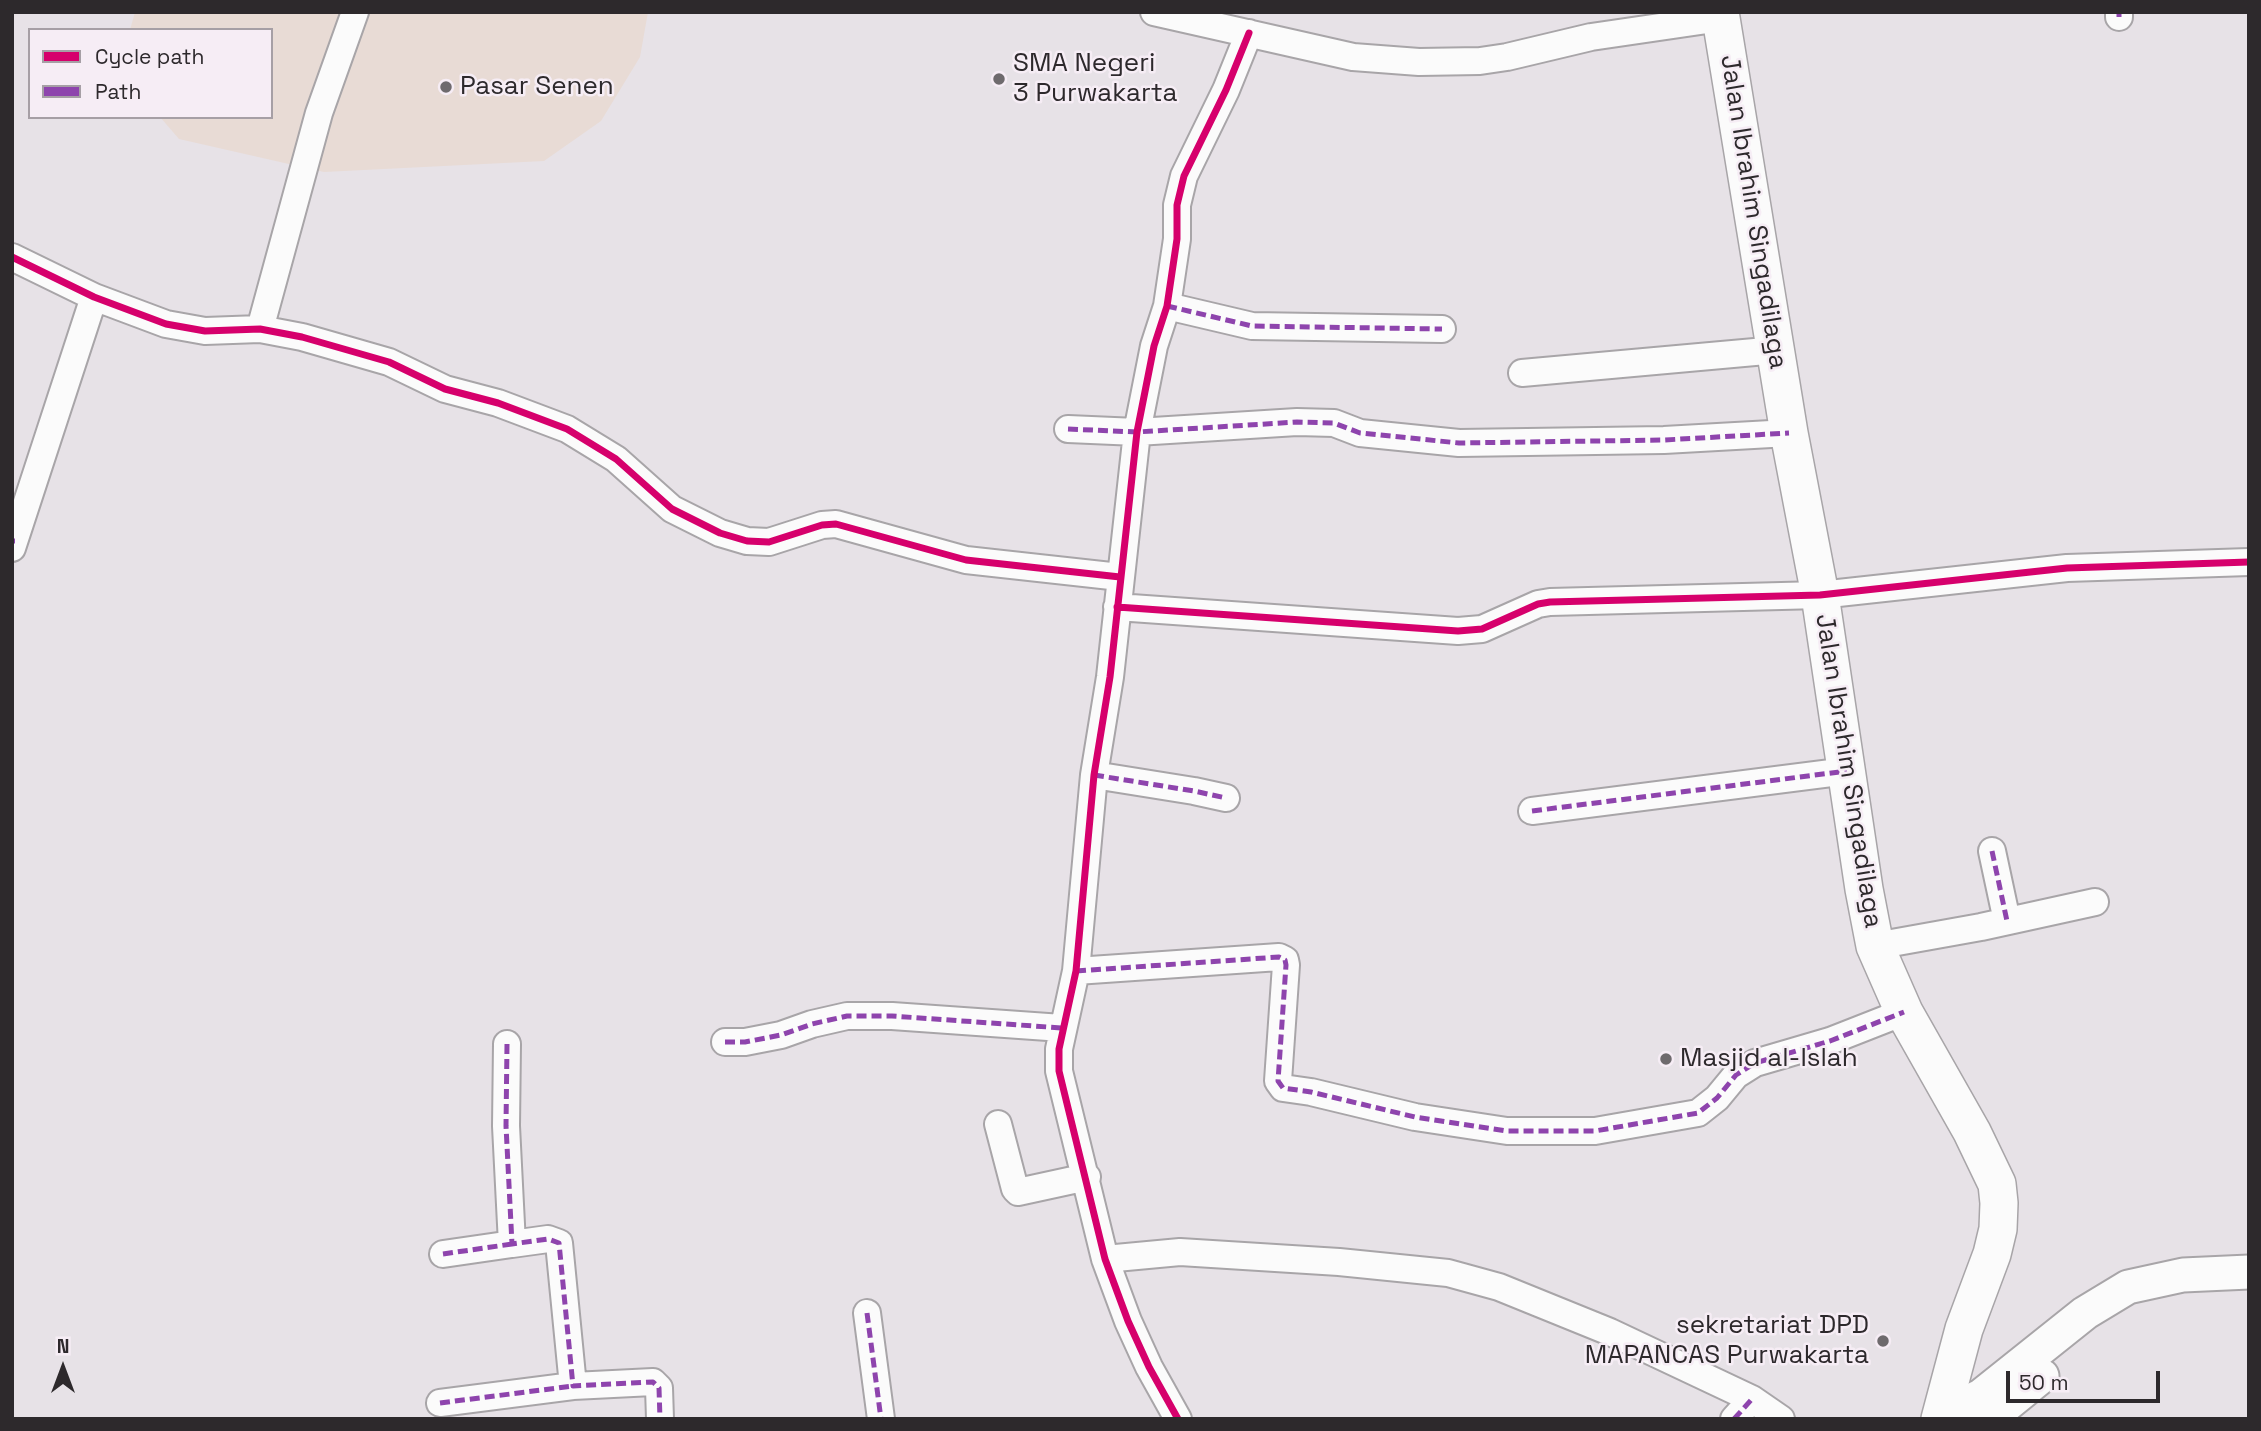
<!DOCTYPE html>
<html>
<head>
<meta charset="utf-8">
<style>
  body { margin:0 }
  #map { position:relative; width:2261px; height:1431px; overflow:hidden; background:#e7e2e7; font-family:"Space Grotesk",sans-serif }
  canvas { display:block }
  .frame { position:absolute; inset:0; border:14px solid #2d292c; pointer-events:none }
  .legend { position:absolute; left:28px; top:28px; width:245px; height:91px; box-sizing:border-box; background:#f6edf5; border:2px solid #a69fa5; margin:0; padding:9px 12px; list-style:none; font-size:21px; color:#2d292c }
  .legend li { display:flex; align-items:center; gap:14px; height:35px }
  .legend b { width:35px; border:2px solid #a69fa5 }
  .north { position:absolute; left:28px; top:1333px; width:70px; height:70px; -webkit-text-stroke:5px #f6edf5; paint-order:stroke; rotate:0deg; font-size:19px; font-weight:700; line-height:28px; text-align:center; color:#2d292c }
  .north::after { content:''; display:block; margin:auto; width:24px; height:32px; background:#2d292c; clip-path:polygon(50% 0,100% 100%,50% 72%,0 100%) }
  .scale { position:absolute; left:2006px; top:1371px; width:154px; height:32px; box-sizing:border-box; border:4px solid #2d292c; border-top:0; padding-left:9px; font-size:21px; line-height:24px; white-space:nowrap; color:#2d292c; -webkit-text-stroke:5px #f6edf5; paint-order:stroke }
</style>
</head>
<body>
<div id="map">
<canvas width="2261" height="1431"></canvas>
<div class="frame"></div>
<ul class="legend">
<li><b style="height:9px;background:#d6006c"></b>Cycle path</li>
<li><b style="height:9px;background:#8e44ad"></b>Path</li>
</ul>
<div class="north">N</div>
<div class="scale">50 m</div>
</div>
<script>
const ctx = document.querySelector('canvas').getContext('2d');
ctx.lineJoin = 'round';
function fill(path, color) {
  ctx.fillStyle = color;
  ctx.fill(path, 'evenodd');
}
function toPath(rows) {
  const path = new Path2D();
  for (const r of rows) {
    path.moveTo(r[0], r[1]);
    for (let i = 2; i < r.length; i += 2) path.lineTo(r[i], r[i + 1]);
  }
  return path;
}
function strokePath(path, color, width, dash) {
  ctx.strokeStyle = color;
  ctx.lineWidth = width;
  ctx.lineCap = dash ? 'butt' : 'round';
  ctx.setLineDash(dash || []);
  ctx.stroke(path);
}
function drawText(font, color, halo, rows, align = 'center') {
  ctx.font = font + ' "Space Grotesk",sans-serif';
  ctx.lineWidth = 5;
  ctx.setLineDash([]);
  ctx.textBaseline = 'middle';
  ctx.strokeStyle = halo;
  ctx.fillStyle = color;
  for (const [text, x, y, turn = 0] of rows) {
    ctx.save();
    ctx.translate(x, y);
    ctx.rotate((+turn || 0) * Math.PI / 180);
    ctx.textAlign = isNaN(turn) ? turn : align;
    if (halo) ctx.strokeText(text, 0, 0);
    ctx.fillText(text, 0, 0);
    ctx.restore();
  }
}
fill(toPath([
  [135,12,648,12,640,57,601,121,544,161,324,172,179,139,160,117,271,117,271,30,130,30]
]), '#e8dbd5');
const minor = toPath([
  [1154,12,1353,57,1419,62,1480,61,1507,57,1591,37,1721,18],
  [2119,12,2119,17],
  [12,257,94,297,166,324,205,331,260,329,302,337,389,362,445,389,498,403,567,429,616,459,672,509,720,533,747,541,769,542,822,525,836,524,966,560,1120,577],
  [1167,306,1252,326,1442,329],
  [260,329,319,113,355,12],
  [1522,373,1777,350],
  [1068,429,1137,432,1297,422,1334,423,1360,433,1459,443,1664,440,1789,433],
  [12,548,94,297],
  [1117,607,1458,631,1482,629,1538,604,1550,602,1820,595,2067,568,2249,562],
  [1094,775,1194,791,1226,798],
  [1532,811,1847,771],
  [1992,851,2007,921],
  [1875,946,1981,927,2095,902],
  [1076,971,1279,957,1285,960,1286,965,1278,1081,1283,1088,1311,1092,1415,1117,1507,1131,1595,1131,1698,1113,1717,1098,1736,1075,1755,1063,1830,1041,1904,1012],
  [725,1042,745,1042,781,1035,812,1024,847,1016,892,1016,1062,1028],
  [507,1044,506,1126,512,1244,548,1239,559,1243,573,1386,653,1382,659,1388,660,1419],
  [998,1124,1015,1189,1018,1192,1087,1177],
  [443,1254,512,1244],
  [1105,1259,1180,1252,1339,1262,1448,1273,1499,1287,1610,1332,1752,1399,1781,1419],
  [867,1313,881,1419],
  [440,1403,573,1386],
  [1178,1419,1149,1367,1128,1321,1105,1259,1059,1071,1059,1049,1076,971,1094,775,1110,677,1137,432,1154,346,1167,306,1177,239,1177,205,1184,176,1226,90,1249,33],
  [1734,1419,1752,1399]
]);
const major = toPath([
  [1941,1415,1981,1396,2085,1313,2128,1287,2183,1275,2249,1272],
  [1989,1419,2042,1376]
]);
const highway = toPath([
  [1720,12,1789,433,1820,595,1864,889,1875,946,1904,1012,1972,1132,1997,1184,1999,1203,1998,1229,1992,1254,1964,1329,1940,1419]
]);
strokePath(minor, '#a8a5a8', 30);
strokePath(major, '#a8a5a8', 37);
strokePath(highway, '#a8a5a8', 40);
strokePath(minor, '#fbfbfb', 26);
strokePath(major, '#fbfbfb', 33);
strokePath(highway, '#fbfbfb', 37);
strokePath(toPath([
  [2119,12,2119,17],
  [1167,306,1252,326,1442,329],
  [1068,429,1137,432,1297,422,1334,423,1360,433,1459,443,1664,440,1789,433],
  [12,541,15,541],
  [1094,775,1194,791,1226,798],
  [1532,811,1847,771],
  [1992,851,2007,921],
  [1076,971,1279,957,1285,960,1286,965,1278,1081,1283,1088,1311,1092,1415,1117,1507,1131,1595,1131,1698,1113,1717,1098,1736,1075,1755,1063,1830,1041,1904,1012],
  [725,1042,745,1042,781,1035,812,1024,847,1016,892,1016,1062,1028],
  [507,1044,506,1126,512,1244,548,1239,559,1243,573,1386,653,1382,659,1388,660,1419],
  [443,1254,512,1244],
  [867,1313,881,1419],
  [440,1403,573,1386],
  [1734,1419,1752,1399]
]), '#8e44ad', 5, [10, 5]);
strokePath(toPath([
  [12,257,94,297,166,324,205,331,260,329,302,337,389,362,445,389,498,403,567,429,616,459,672,509,720,533,747,541,769,542,822,525,836,524,966,560,1120,577],
  [1117,607,1458,631,1482,629,1538,604,1550,602,1820,595,2067,568,2249,562],
  [1178,1419,1149,1367,1128,1321,1105,1259,1059,1071,1059,1049,1076,971,1094,775,1110,677,1137,432,1154,346,1167,306,1177,239,1177,205,1184,176,1226,90,1249,33]
]), '#d6006c', 7);
for (const [x, y, r, color] of [
  [999,79,7,"#6e6a6d"],
  [446,87,7,"#6e6a6d"],
  [1666,1059,7,"#6e6a6d"],
  [1883,1341,7,"#6e6a6d"]
]) {
  const dot = new Path2D();
  dot.arc(x, y, r, 0, 2 * Math.PI);
  ctx.fillStyle = color;
  ctx.fill(dot);
  strokePath(dot, '#f6edf5', 2.5);
}
drawText('26px', '#2d292c', '#f6edf5', [
  ["SMA Negeri",1013,64],
  ["3 Purwakarta",1013,94],
  ["Pasar Senen",460,87],
  ["Masjid al-Islah",1680,1059],
  ["sekretariat DPD",1869,1326,"right"],
  ["MAPANCAS Purwakarta",1869,1356,"right"]
], 'left');
drawText('26px', '#2d292c', '#f6edf5', [
  ["Jalan Ibrahim Singadilaga",1753,212,81],
  ["Jalan Ibrahim Singadilaga",1848,771,81]
]);
</script>
</body>
</html>
